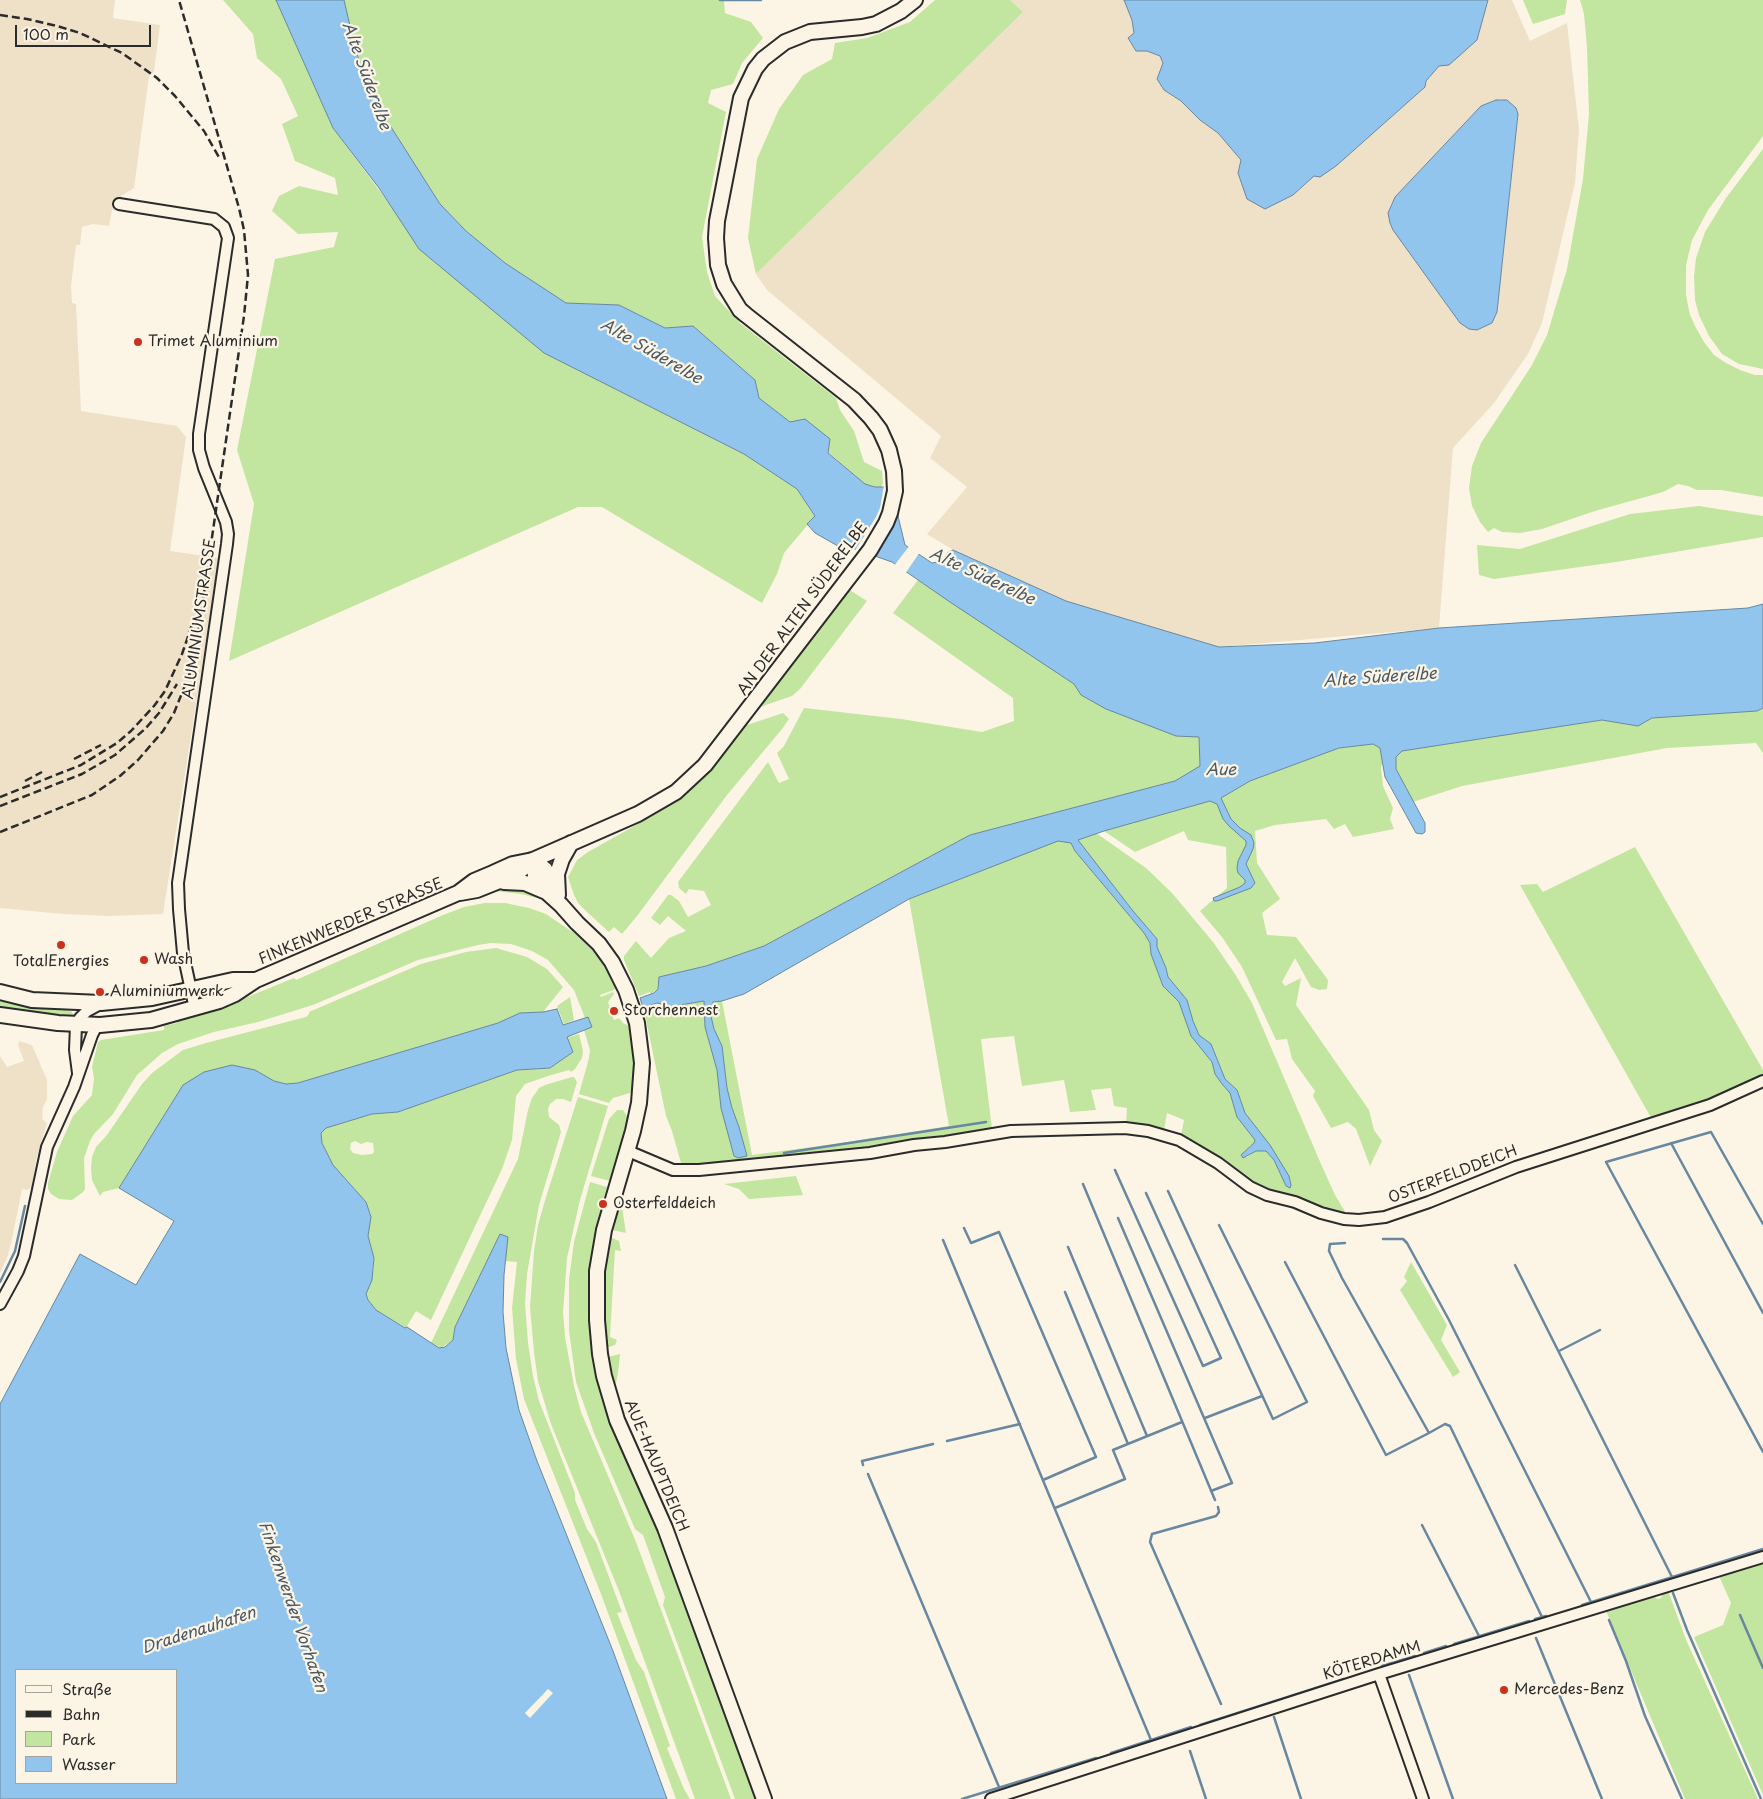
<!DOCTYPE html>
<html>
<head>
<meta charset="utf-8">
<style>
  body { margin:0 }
  #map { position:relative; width:1763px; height:1799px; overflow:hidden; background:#fcf5e5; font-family:"Playpen Sans",sans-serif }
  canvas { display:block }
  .legend { position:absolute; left:15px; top:1669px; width:162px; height:115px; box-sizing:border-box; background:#fcf5e5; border:1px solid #a8a49b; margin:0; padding:6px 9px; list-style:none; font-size:15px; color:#2b2b2b }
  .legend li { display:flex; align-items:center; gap:10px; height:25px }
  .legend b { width:25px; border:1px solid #a8a49b }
  .scale { position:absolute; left:15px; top:25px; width:136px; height:22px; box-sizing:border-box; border:2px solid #2b2b2b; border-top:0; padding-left:6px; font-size:15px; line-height:18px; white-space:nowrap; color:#2b2b2b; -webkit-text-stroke:4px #fcf5e5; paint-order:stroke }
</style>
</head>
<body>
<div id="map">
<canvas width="1763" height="1799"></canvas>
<ul class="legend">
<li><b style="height:6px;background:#fcf5e5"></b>Straße</li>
<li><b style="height:6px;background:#2b2b2b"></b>Bahn</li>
<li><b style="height:14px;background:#c2e59f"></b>Park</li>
<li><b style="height:14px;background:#91c5ee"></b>Wasser</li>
</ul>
<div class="scale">100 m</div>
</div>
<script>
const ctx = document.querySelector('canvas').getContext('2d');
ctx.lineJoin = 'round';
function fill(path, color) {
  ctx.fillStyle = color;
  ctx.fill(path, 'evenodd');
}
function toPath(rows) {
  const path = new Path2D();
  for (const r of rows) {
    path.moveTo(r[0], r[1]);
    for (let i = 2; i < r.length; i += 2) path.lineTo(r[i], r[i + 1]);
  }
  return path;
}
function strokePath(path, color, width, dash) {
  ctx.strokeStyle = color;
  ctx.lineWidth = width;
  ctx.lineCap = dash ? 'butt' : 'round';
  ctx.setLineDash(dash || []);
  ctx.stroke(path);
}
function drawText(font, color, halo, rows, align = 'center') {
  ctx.font = font + ' "Playpen Sans",sans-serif';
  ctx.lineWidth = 4.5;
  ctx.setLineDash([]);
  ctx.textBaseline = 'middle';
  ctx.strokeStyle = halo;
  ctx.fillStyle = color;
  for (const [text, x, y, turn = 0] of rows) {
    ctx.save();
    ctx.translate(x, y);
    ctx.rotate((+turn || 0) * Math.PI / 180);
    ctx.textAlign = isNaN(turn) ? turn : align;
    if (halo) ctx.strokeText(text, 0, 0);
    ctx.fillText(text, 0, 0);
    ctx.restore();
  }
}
fill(toPath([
  [0,0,115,0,113,18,160,25,154,72,149,76,134,188,121,196,118,211,112,210,109,226,93,224,82,227,80,245,76,245,71,286,72,303,76,304,81,411,177,426,186,437,170,551,219,558,163,914,109,916,63,914,0,908],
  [1010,0,1124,0,1132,20,1134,33,1128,39,1136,51,1147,51,1160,56,1164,63,1164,90,1181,101,1200,120,1218,133,1241,160,1238,173,1286,197,1293,195,1314,176,1336,166,1425,87,1426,81,1439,66,1477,40,1488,0,1512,0,1530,41,1567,23,1579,130,1575,183,1542,323,1528,354,1494,403,1453,448,1439,628,1219,647,1066,601,953,550,927,534,967,487,930,458,941,436,767,290,756,274,1023,12],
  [1481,106,1516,108,1518,114,1497,312,1492,323,1477,330,1469,329,1460,323,1390,223,1390,206,1395,197],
  [19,1041,32,1045,47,1080,47,1099,43,1107,42,1119,47,1123,36,1160,32,1187,27,1190,22,1189,11,1244,7,1258,0,1273,0,1056,7,1067,24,1061,18,1045]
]), '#efe1c8');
fill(toPath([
  [223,0,276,0,333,128,399,217,544,353,744,454,797,489,815,516,784,553,777,574,762,603,602,507,578,507,229,661,254,504,237,450,275,259,334,247,338,232,298,234,272,211,279,196,299,186,338,195,335,178,295,161,282,124,298,116,281,79,257,58,253,34],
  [344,0,720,0,724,1,725,13,751,22,763,38,742,63,733,84,711,90,708,103,726,112,702,237,707,272,715,296,740,323,836,398,840,410,854,431,864,462,882,471,883,483,881,488,865,484,828,452,830,439,790,422,759,398,755,380,693,326,665,328,619,305,566,303,505,263,466,231,440,204,377,105,356,52],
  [935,0,1010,0,1023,12,756,274,748,238,757,159,779,109,803,75,832,59,835,43,867,38,910,22],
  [1523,0,1567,0,1565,14,1533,24],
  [1580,0,1763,0,1763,136,1708,210,1692,240,1686,265,1686,296,1690,315,1695,326,1704,342,1714,355,1726,363,1740,370,1755,375,1763,375,1763,497,1721,490,1697,490,1688,486,1678,484,1663,492,1595,511,1542,529,1520,533,1502,532,1494,528,1488,532,1480,522,1472,506,1469,488,1472,466,1481,443,1532,365,1547,335,1567,269,1583,179,1589,114,1587,47,1584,14],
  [1763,149,1763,369,1739,364,1722,354,1709,336,1699,315,1695,300,1694,276,1696,258,1705,232,1726,198],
  [1699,506,1763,516,1763,537,1616,562,1494,579,1479,575,1477,545,1520,549,1630,514],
  [918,580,1074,684,1081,695,1176,736,1199,736,1200,767,1175,781,970,835,764,946,706,966,659,977,658,989,651,994,650,992,639,996,624,960,624,956,636,941,651,958,669,938,686,931,668,916,660,925,651,918,668,895,671,895,679,901,688,917,711,905,704,891,689,889,686,894,679,888,678,882,768,762,779,783,789,779,777,753,784,746,804,708,901,719,982,732,1014,721,1013,698,893,613],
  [848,589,867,601,800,689,792,696,757,708],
  [1763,708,1763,753,1756,743,1667,748,1462,786,1413,802,1396,769,1396,757,1402,751,1602,720,1638,726,1652,718,1757,711],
  [783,713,789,719,782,729,727,795,637,916,622,934,614,927,609,932,588,913,578,903,574,895,568,877,577,860,588,852,661,811,686,792,703,777,744,726],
  [1373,744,1380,748,1383,761,1381,767,1383,786,1393,808,1390,819,1394,829,1353,837,1345,824,1334,829,1326,819,1275,825,1255,831,1257,863,1280,899,1262,913,1267,935,1296,937,1328,980,1327,989,1319,990,1311,987,1295,958,1282,982,1285,986,1301,978,1296,1005,1369,1110,1374,1130,1382,1141,1370,1166,1356,1129,1348,1122,1331,1128,1313,1096,1315,1091,1292,1059,1287,1039,1276,1040,1242,967,1222,937,1200,911,1227,888,1226,847,1188,840,1184,831,1135,852,1104,831,1221,798,1250,781,1339,748],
  [1096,833,1146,868,1172,893,1213,942,1235,974,1252,1003,1321,1164,1335,1195,1347,1215,1321,1208,1295,1196,1262,1189,1229,1165,1181,1136,1184,1120,1167,1113,1164,1130,1126,1124,1127,1108,1114,1106,1111,1088,1091,1090,1096,1110,1070,1112,1064,1080,1022,1086,1014,1036,981,1039,992,1129,961,1136,869,1149,681,1167,681,1163,672,1131,666,1116,644,1010,662,1004,668,1007,704,1001,705,1027,717,1070,721,1108,738,1158,746,1155,739,1127,732,1108,727,1088,722,1046,714,1029,710,1012,713,1002,722,1001,752,1155,841,1143,949,1126,909,899,1058,840,1071,843,1075,851,1144,933,1150,943,1151,954,1163,986,1179,1002,1191,1036,1212,1062,1215,1074,1222,1084,1230,1093,1237,1117,1255,1140,1254,1143,1241,1155,1247,1157,1256,1151,1266,1151,1274,1160,1286,1186,1290,1188,1254,1124,1245,1113,1237,1090,1225,1079,1211,1044,1199,1035,1193,1021,1187,1000,1168,977,1166,968,1157,947,1157,939,1133,911,1077,840],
  [1635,847,1763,1070,1763,1081,1654,1123,1520,885,1537,884,1543,892],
  [507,886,522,887,545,900,521,894,495,891],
  [485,903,505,903,529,908,546,914,574,933,592,950,610,972,617,986,616,989,600,995,601,997,613,992,614,994,608,1002,614,1020,619,1018,624,1024,629,1025,632,1037,635,1068,635,1087,630,1093,613,1098,609,1103,579,1094,589,1058,590,1050,584,1030,592,1027,588,1017,585,1018,574,990,548,960,532,951,511,944,491,943,478,945,418,960,313,1005,258,1022,214,1032,178,1044,162,1053,137,1075,113,1114,94,1134,90,1141,84,1158,85,1189,83,1192,72,1200,59,1199,51,1194,48,1189,48,1183,57,1152,73,1116,92,1095,94,1078,92,1067,98,1042,101,1040,164,1030,164,1026,177,1023,177,1021,218,1009,294,978,296,980,443,915,464,907],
  [496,948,527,957,547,969,563,987,543,1012,520,1013,498,1023,298,1083,286,1084,274,1081,255,1070,183,1085,119,1188,103,1192,100,1196,92,1180,91,1168,92,1157,96,1147,107,1135,142,1084,152,1073,183,1050,206,1043,306,1017,309,1014,309,1012,421,964,466,952],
  [570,997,574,1020,564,1024,557,1006],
  [0,999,23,1005,62,1008,71,1011,73,1014,70,1018,0,1009],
  [579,1034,583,1051,582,1058,575,1069,571,1072,569,1070,548,1076,525,1084,516,1096,512,1140,502,1169,431,1320,416,1311,406,1328,376,1310,368,1300,366,1294,374,1268,374,1258,368,1236,371,1216,366,1202,333,1165,322,1143,321,1133,326,1128,372,1114,398,1112,517,1070,550,1068,573,1052,567,1038],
  [355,1141,361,1144,367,1142,373,1143,374,1152,372,1154,362,1155,353,1153,350,1149,351,1143],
  [572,1077,574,1077,577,1082,571,1102,563,1099,556,1099,550,1104,548,1109,549,1117,559,1125,561,1132,539,1205,527,1274,525,1304,528,1343,533,1376,539,1401,575,1493,575,1500,587,1529,596,1542,622,1612,617,1613,636,1660,644,1672,670,1746,667,1748,684,1789,690,1799,676,1799,601,1594,524,1399,516,1359,512,1308,517,1262,505,1261,508,1237,500,1235,455,1327,453,1340,441,1348,431,1343,518,1159,528,1110,532,1098,539,1088,545,1085],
  [578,1097,608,1106,580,1200,567,1258,563,1312,565,1337,574,1386,581,1412,636,1542,731,1799,695,1799,619,1591,551,1424,538,1381,534,1352,530,1307,534,1251,538,1225,546,1197],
  [617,1110,623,1110,627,1116,628,1121,621,1147,610,1181,591,1176,609,1119],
  [796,1176,803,1195,749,1199,739,1189,724,1184],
  [590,1182,607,1187,601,1206,604,1208,592,1330,663,1536,758,1799,735,1799,663,1605,665,1597,643,1535,635,1529,594,1433,576,1382,569,1331,569,1279,574,1242],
  [620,1196,621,1201,626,1233,612,1230,611,1228],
  [610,1237,619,1241,621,1251,615,1250,610,1337,617,1340,615,1345,606,1348,604,1345,602,1278,608,1238],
  [1411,1262,1447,1325,1441,1340,1460,1372,1453,1377,1400,1290,1407,1281,1404,1277],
  [620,1354,618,1373,614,1393,606,1360,608,1357],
  [1762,1562,1763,1565,1763,1795,1694,1637,1723,1625,1731,1603,1719,1576],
  [1668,1591,1687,1642,1758,1799,1685,1799,1606,1611,1654,1596,1657,1599,1661,1598,1663,1593]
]), '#c2e59f');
const water = toPath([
  [276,0,344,0,356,52,377,105,440,204,466,231,505,263,566,303,619,305,665,328,693,326,755,380,759,398,790,422,805,419,830,439,828,453,865,484,875,487,887,487,898,516,905,545,932,563,944,561,948,552,953,550,1066,601,1219,647,1315,643,1439,628,1748,608,1763,604,1763,708,1757,711,1652,718,1638,726,1602,720,1402,751,1396,757,1396,769,1425,823,1425,832,1422,834,1416,833,1385,777,1380,748,1373,744,1339,748,1250,781,1221,798,1231,819,1240,828,1251,835,1254,843,1253,849,1246,864,1255,883,1251,888,1217,901,1214,901,1213,898,1240,887,1245,883,1245,880,1238,873,1237,868,1238,861,1246,845,1246,841,1229,826,1223,819,1217,804,1210,801,1104,831,1078,840,1133,911,1157,939,1157,947,1166,968,1168,977,1187,1000,1193,1021,1199,1035,1211,1044,1225,1079,1237,1090,1245,1113,1270,1145,1289,1176,1291,1185,1290,1188,1286,1186,1274,1160,1266,1151,1256,1151,1243,1158,1241,1155,1254,1143,1255,1140,1237,1117,1230,1093,1222,1084,1215,1074,1212,1062,1191,1036,1179,1002,1163,986,1151,954,1150,943,1144,933,1075,851,1071,843,1058,841,909,899,744,994,722,1001,713,1002,710,1012,714,1029,722,1046,727,1088,732,1108,739,1127,747,1156,738,1158,734,1156,721,1108,717,1070,705,1027,704,1001,668,1007,662,1004,657,1003,643,1008,640,998,654,993,658,989,659,977,706,966,764,946,970,835,1175,781,1200,766,1199,737,1176,736,1106,709,1081,695,1074,684,950,602,892,562,849,547,845,550,815,533,807,524,815,516,797,489,744,454,544,353,419,249,379,188,333,128,276,0],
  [1124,0,1488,0,1477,40,1449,65,1439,66,1426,81,1425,87,1336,166,1320,177,1314,176,1293,195,1265,209,1247,199,1238,173,1241,160,1218,133,1200,120,1181,101,1164,90,1157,79,1163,63,1160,56,1147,51,1136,51,1128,38,1134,33,1132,20,1124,0],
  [1496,100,1507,100,1516,108,1518,114,1497,312,1492,323,1477,330,1469,329,1460,323,1393,230,1390,223,1388,213,1395,197,1481,106,1496,100],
  [557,1009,563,1025,588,1017,592,1027,567,1037,573,1052,550,1068,517,1070,398,1112,372,1114,326,1128,321,1133,322,1143,333,1165,366,1202,371,1217,368,1236,374,1258,372,1280,366,1294,368,1300,376,1310,405,1328,407,1327,439,1348,445,1347,453,1340,455,1327,500,1234,508,1237,504,1275,503,1312,506,1348,519,1410,537,1461,613,1651,667,1799,0,1799,0,1404,80,1254,136,1285,174,1221,119,1188,183,1085,204,1072,232,1065,255,1070,274,1081,286,1084,298,1083,498,1023,520,1013,543,1012,557,1009],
  [16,1670,176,1670,176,1783,16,1783,16,1670]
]);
fill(water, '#91c5ee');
strokePath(water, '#6887a0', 1);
fill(toPath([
  [888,484,899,510,892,527,872,558,854,552,876,517,880,508,884,485],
  [910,545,920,552,905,574,894,566],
  [548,1689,553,1693,530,1718,525,1713]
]), '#fcf5e5');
strokePath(toPath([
  [720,0,761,0],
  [1671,1143,1763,1313],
  [784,1153,986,1122],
  [1115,1170,1203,1366,1221,1358,1146,1193],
  [1083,1184,1215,1500],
  [1168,1191,1273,1419,1307,1402,1219,1225],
  [1118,1218,1232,1483,1211,1491],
  [1763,1224,1711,1132,1606,1162,1763,1452],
  [964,1228,971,1243,999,1232,1096,1457,1043,1480],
  [1383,1239,1403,1239,1407,1243,1449,1320,1591,1602],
  [943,1240,1151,1740],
  [1345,1243,1330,1244,1329,1251,1342,1278,1429,1433,1445,1424,1450,1426,1542,1617],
  [1068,1247,1147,1436],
  [1285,1262,1386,1455,1429,1433],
  [1515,1265,1672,1577],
  [0,1282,15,1251,25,1206],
  [1065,1292,1128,1444],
  [1559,1351,1600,1330],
  [1205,1418,1262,1396],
  [947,1441,1020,1424],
  [863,1465,862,1461,933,1444],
  [868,1474,999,1787],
  [1218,1507,1219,1512,1216,1516,1152,1534,1150,1542,1221,1704],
  [1055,1508,1125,1479,1113,1450,1182,1422],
  [1422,1525,1479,1636],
  [1673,1593,1687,1630,1761,1799],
  [1582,1605,1763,1549],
  [1740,1615,1763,1668],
  [1535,1619,1546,1616],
  [1609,1620,1626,1661,1645,1716,1682,1799],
  [1536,1638,1602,1799],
  [1454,1644,1529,1621],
  [1424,1653,1446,1646],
  [1382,1666,1415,1656],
  [1409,1675,1453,1799],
  [1274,1717,1301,1799],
  [1200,1725,1344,1679],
  [1190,1751,1206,1799],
  [1111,1753,1191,1727],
  [962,1799,1096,1758]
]), '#6887a0', 2.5);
const street = toPath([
  [119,204,214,219,224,227,228,238,199,434,199,450,204,468,226,522,228,534,227,544,178,883,179,909,183,953,195,1009],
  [78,1073,75,1050,76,1025,80,1018,87,1011,100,1004],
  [628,1151,673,1170,699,1170,870,1153,914,1145,945,1142,1011,1131,1125,1128,1148,1131,1179,1140,1218,1163,1250,1187,1267,1195,1295,1202,1321,1213,1344,1219,1359,1220,1385,1217,1429,1202,1516,1167,1710,1105,1763,1081],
  [0,1304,18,1271,24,1256,47,1147,74,1087,92,1035,96,1027,100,1025],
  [1379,1674,1423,1799],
  [991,1799,1379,1674,1763,1557]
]);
const secondary = toPath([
  [533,860,535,876,541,887,561,905,577,923,599,944,612,962,626,990,637,1023,642,1063,639,1103,633,1131,604,1230,597,1271,597,1320,600,1354,604,1376,617,1420,665,1528,764,1799],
  [533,860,545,869,556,891],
  [504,882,525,883,544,891],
  [460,893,477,890,517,874,532,860],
  [558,895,557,874,562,859,571,843],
  [0,992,32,1000,101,1003,152,998,233,980,256,980],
  [0,1015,58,1023,100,1025,151,1020,219,1001,235,994,256,980,458,893,474,881,493,873,513,864,533,860,638,814,676,792,705,765,870,550,886,523,890,513,895,491,894,471,889,450,880,430,871,418,854,400,746,315,740,310,724,284,718,265,716,238,717,221,741,98,755,69,763,59,785,42,810,32,862,27,876,24,901,11,915,0]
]);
strokePath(street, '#2b2b2b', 14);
strokePath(secondary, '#2b2b2b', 18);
strokePath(street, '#fcf5e5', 10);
strokePath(secondary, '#fcf5e5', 14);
strokePath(toPath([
  [0,15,27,19,57,26,80,33,122,53,157,78,175,96,204,131,220,159],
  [74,759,101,745],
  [25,781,42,772],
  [0,797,81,765,117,743,131,731,154,706,165,691,182,654,195,616],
  [0,806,82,774,115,755,145,729,159,713,177,684],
  [0,832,92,795,120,776,138,760,163,731,174,713,190,673,196,648,244,316,248,275,244,230,239,208,179,0]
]), '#2b2b2b', 2.5, [8, 4]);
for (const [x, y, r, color] of [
  [138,342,5,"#c8321e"],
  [61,945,5,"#c8321e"],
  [144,960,5,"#c8321e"],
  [100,992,5,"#c8321e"],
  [614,1011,5,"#c8321e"],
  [603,1204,5,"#c8321e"],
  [1504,1690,5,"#c8321e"]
]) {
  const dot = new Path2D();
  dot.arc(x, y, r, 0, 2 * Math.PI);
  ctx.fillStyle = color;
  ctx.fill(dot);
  strokePath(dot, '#fcf5e5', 2);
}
drawText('15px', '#2b2b2b', '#fcf5e5', [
  ["Trimet Aluminium",148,342],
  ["Wash",154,960],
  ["TotalEnergies",61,962,"center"],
  ["Aluminiumwerk",110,992],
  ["Storchennest",624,1011],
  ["Osterfelddeich",613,1204],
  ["Mercedes-Benz",1514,1690]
], 'left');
drawText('15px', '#2b2b2b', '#fcf5e5', [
  ["AN DER ALTEN SÜDERELBE",803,609,-54],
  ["ALUMINIUMSTRASSE",200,619,-82],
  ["FINKENWERDER STRASSE",351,922,-23],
  ["OSTERFELDDEICH",1453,1175,-21],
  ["AUE-HAUPTDEICH",656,1466,67],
  ["KÖTERDAMM",1372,1661,-17]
]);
drawText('italic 16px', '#4a5966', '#fcf5e5', [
  ["Alte Süderelbe",366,76,70],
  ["Alte Süderelbe",651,352,30],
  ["Alte Süderelbe",982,577,25],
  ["Alte Süderelbe",1380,678,-4],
  ["Aue",1221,771],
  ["Finkenwerder Vorhafen",292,1607,71],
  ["Dradenauhafen",199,1631,-18]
]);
</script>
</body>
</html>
